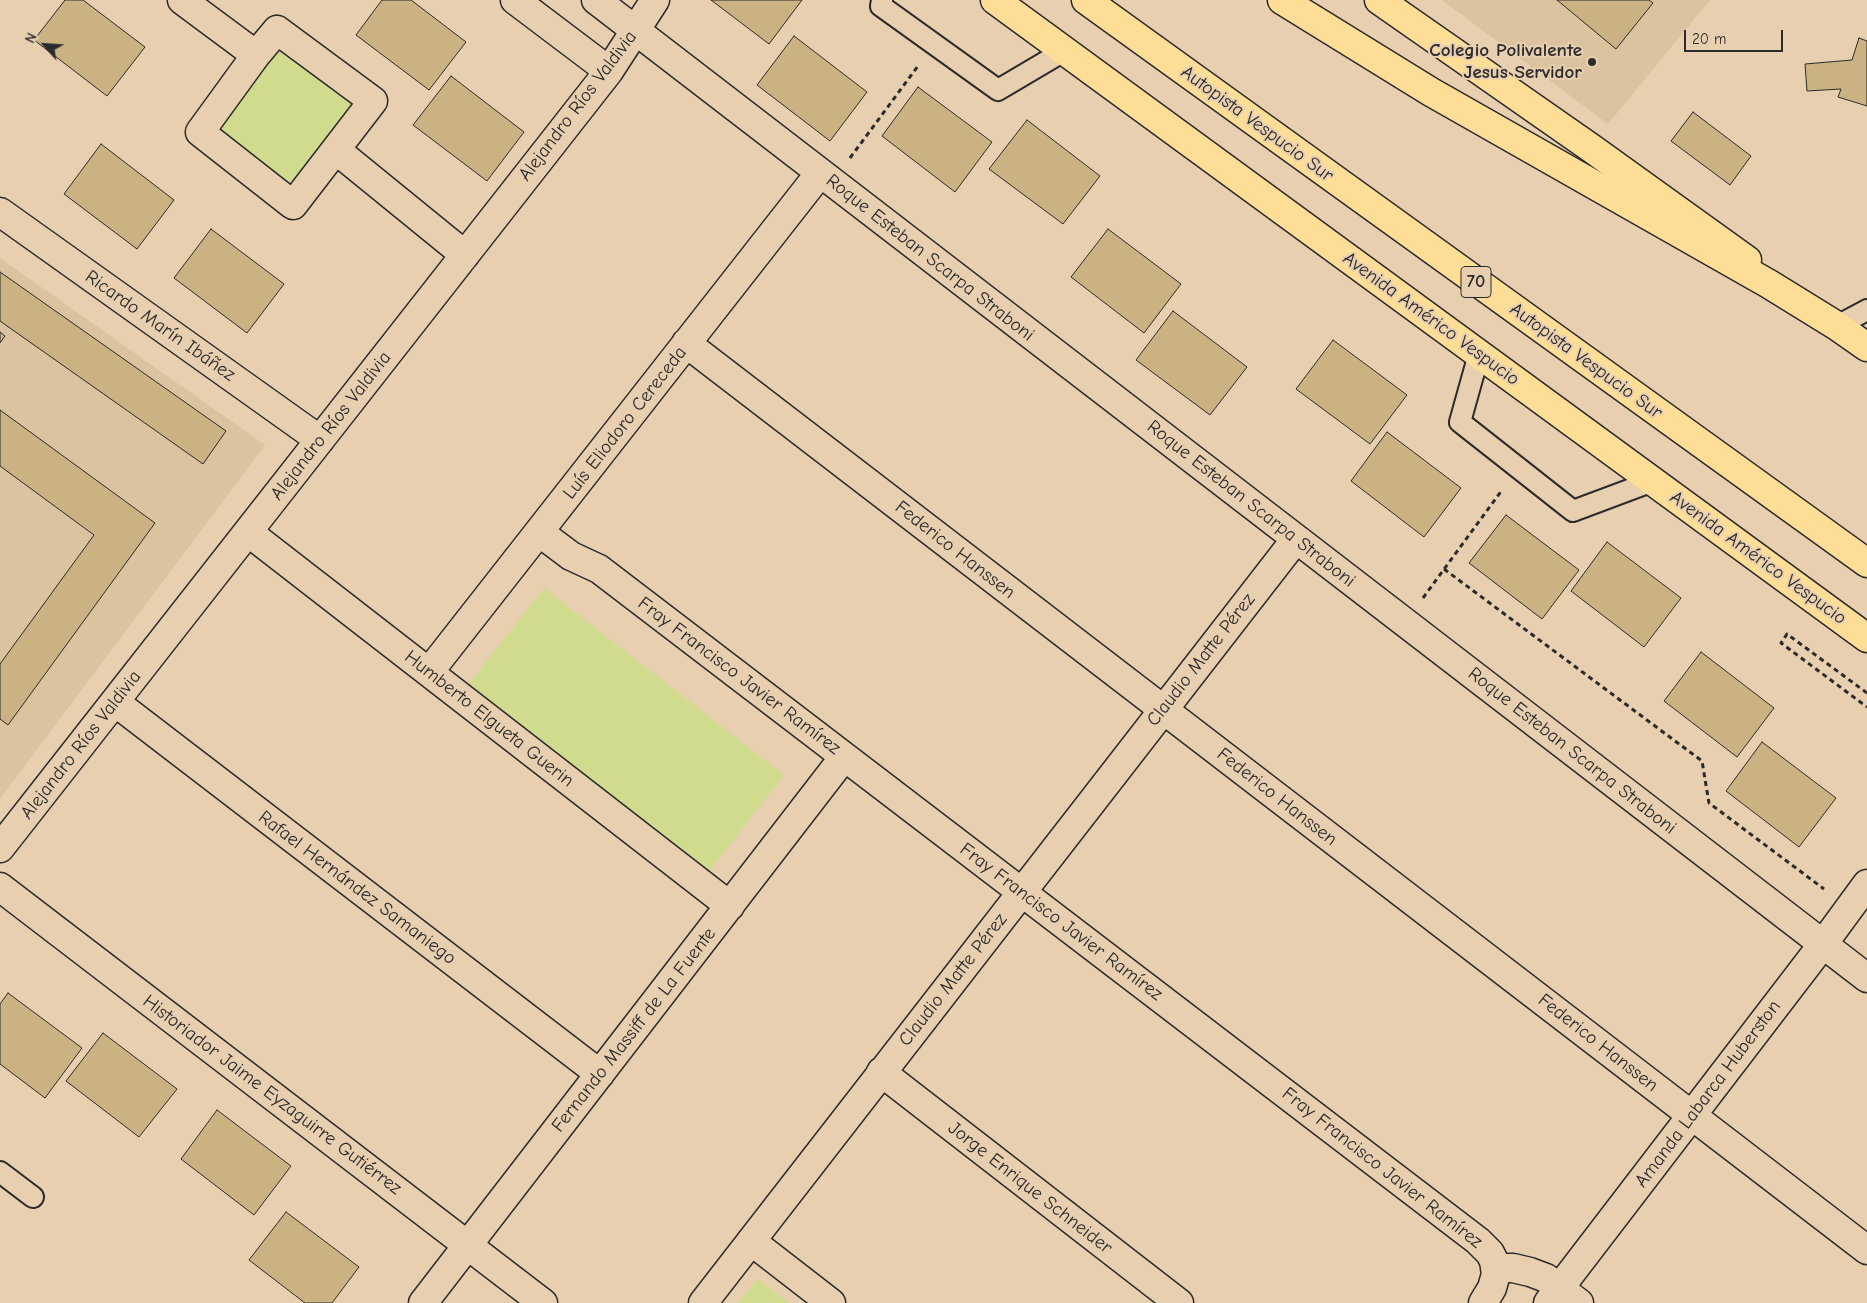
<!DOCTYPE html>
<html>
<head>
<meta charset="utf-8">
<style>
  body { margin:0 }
  #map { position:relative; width:1867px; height:1303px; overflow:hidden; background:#e8cfb0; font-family:"Comic Neue",sans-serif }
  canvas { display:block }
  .north { position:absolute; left:20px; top:20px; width:50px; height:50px; -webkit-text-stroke:4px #e8cfb0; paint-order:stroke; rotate:296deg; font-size:14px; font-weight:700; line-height:20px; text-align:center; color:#2b2b2b }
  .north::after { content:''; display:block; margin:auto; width:18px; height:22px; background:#2b2b2b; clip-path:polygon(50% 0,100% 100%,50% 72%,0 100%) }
  .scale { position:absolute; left:1684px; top:30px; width:99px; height:22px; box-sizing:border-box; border:2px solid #2b2b2b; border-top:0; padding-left:6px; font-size:15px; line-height:18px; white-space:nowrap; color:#2b2b2b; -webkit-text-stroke:4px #e8cfb0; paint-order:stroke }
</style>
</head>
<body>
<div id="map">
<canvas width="1867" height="1303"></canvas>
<div class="north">N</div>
<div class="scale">20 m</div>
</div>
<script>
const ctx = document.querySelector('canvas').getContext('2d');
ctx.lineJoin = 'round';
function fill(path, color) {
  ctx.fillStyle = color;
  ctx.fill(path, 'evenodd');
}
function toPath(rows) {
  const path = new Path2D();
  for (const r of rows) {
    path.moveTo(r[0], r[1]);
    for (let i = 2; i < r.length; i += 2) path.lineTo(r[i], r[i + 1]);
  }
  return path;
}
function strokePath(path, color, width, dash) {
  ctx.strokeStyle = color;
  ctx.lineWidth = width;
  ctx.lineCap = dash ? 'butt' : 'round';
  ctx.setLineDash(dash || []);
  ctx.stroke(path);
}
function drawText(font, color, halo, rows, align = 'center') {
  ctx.font = font + ' "Comic Neue",sans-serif';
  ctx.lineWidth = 4;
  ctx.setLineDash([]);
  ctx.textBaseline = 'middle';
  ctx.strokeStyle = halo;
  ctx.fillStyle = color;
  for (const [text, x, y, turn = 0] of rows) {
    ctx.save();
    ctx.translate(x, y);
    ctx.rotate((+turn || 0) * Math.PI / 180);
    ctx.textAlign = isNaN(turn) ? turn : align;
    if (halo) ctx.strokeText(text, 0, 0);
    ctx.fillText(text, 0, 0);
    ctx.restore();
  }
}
fill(toPath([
  [1442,0,1710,0,1608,124],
  [0,258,265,445,0,799]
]), '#dbc3a0');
fill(toPath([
  [279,35,367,102,294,199,205,132],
  [544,588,784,775,707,874,467,686],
  [757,1279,789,1303,738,1303]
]), '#d0db8e');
const building = toPath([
  [65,0,83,0,145,47,107,96,34,40,65,0],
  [382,0,411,0,466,42,429,90,356,35,382,0],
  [711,0,802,0,769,44,711,0],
  [1557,0,1649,0,1653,3,1616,49,1557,0],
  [794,36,867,92,830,141,757,85,794,36],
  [1859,38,1867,41,1867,106,1838,97,1841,89,1807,91,1805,64,1852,60,1859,38],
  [451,76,524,132,487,181,413,125,451,76],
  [918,87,992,142,955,192,882,136,918,87],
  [1693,112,1751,156,1730,185,1671,141,1693,112],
  [1027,120,1100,176,1063,224,989,169,1027,120],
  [101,144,174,200,137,249,64,194,101,144],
  [211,229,284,284,247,333,174,278,211,229],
  [1108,229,1181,284,1144,333,1071,277,1108,229],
  [0,272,226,431,203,464,0,321,0,272],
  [1173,311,1247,367,1210,415,1136,360,1173,311],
  [0,332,5,336,0,343,0,332],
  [1333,340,1407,395,1370,444,1296,389,1333,340],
  [0,410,155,523,8,725,0,719,0,664,94,535,0,466,0,410],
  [1387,432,1461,488,1424,537,1351,481,1387,432],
  [1506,515,1579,570,1542,619,1469,563,1506,515],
  [1607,542,1681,598,1644,647,1571,591,1607,542],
  [1701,652,1774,708,1737,757,1664,701,1701,652],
  [1762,742,1836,798,1799,847,1726,791,1762,742],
  [8,993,82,1048,45,1098,0,1064,0,1004,8,993],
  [103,1033,177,1089,139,1137,66,1081,103,1033],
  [217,1110,291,1166,254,1215,181,1159,217,1110],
  [286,1212,359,1267,332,1303,305,1303,249,1260,286,1212]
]);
fill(building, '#cab283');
strokePath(building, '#2b2b2b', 1);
const lane = toPath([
  [882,0,881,6,998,90,1064,51],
  [1837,326,1867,310],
  [1479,354,1460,422,1573,511,1653,481],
  [0,1172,33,1197]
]);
const street = toPath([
  [182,0,256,55],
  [515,0,609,71],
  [596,0,1867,978],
  [277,30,373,101,293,205,200,132,256,55,277,30],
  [336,150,465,255],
  [0,212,320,440],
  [686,343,1867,1250],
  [248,532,730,906],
  [539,532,571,556,599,569,1478,1241,1490,1253,1494,1261,1496,1274,1492,1288,1483,1303],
  [429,672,820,173],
  [115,702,600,1074],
  [0,848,609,71,655,0],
  [0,887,543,1303],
  [881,1072,1179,1303],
  [751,1241,831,1303],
  [1495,1268,1513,1268,1530,1272,1546,1278,1579,1303],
  [423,1303,844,757],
  [703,1303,1296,539],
  [1548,1303,1823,944,1867,884]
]);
const primary = toPath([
  [995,0,1867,638],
  [1379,0,1591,148,1747,260]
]);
const highway = toPath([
  [1086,0,1867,563],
  [1282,0,1431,92,1769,284,1837,326,1867,347]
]);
strokePath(lane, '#2b2b2b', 24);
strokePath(street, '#2b2b2b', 31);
strokePath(primary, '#2b2b2b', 31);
strokePath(highway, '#2b2b2b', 31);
strokePath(toPath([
  [850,158,918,66],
  [1444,569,1702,761,1709,803,1824,889],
  [1423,598,1502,490],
  [1867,693,1787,634,1781,643,1867,707]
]), '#2b2b2b', 3, [5, 4]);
strokePath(lane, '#e8cfb0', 20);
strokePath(street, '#e8cfb0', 28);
strokePath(primary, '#fedd96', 28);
strokePath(highway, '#fedd96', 28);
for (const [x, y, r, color] of [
  [1592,62,5,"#2b2b2b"]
]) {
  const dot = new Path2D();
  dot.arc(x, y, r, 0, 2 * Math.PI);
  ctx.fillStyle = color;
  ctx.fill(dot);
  strokePath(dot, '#e8cfb0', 2);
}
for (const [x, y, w] of [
  [1476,282,30]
]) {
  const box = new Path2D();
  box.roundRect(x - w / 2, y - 15.5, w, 31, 4);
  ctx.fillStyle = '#e8cfb0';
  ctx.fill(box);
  strokePath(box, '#2b2b2b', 1);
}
drawText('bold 18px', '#2b2b2b', null, [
  ["70",1476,282]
]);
drawText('bold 19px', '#2b2b2b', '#e8cfb0', [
  ["Colegio Polivalente",1582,51],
  ["Jesus Servidor",1582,73]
], 'right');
drawText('19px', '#2b2b2b', '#e8cfb0', [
  ["Alejandro Ríos Valdivia",578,106,-53],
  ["Autopista Vespucio Sur",1257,124,36],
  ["Roque Esteban Scarpa Straboni",930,258,38],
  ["Avenida Américo Vespucio",1431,319,36],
  ["Ricardo Marín Ibáñez",160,326,35],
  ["Autopista Vespucio Sur",1586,361,36],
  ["Luís Eliodoro Cereceda",625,423,-52],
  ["Alejandro Ríos Valdivia",331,426,-52],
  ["Roque Esteban Scarpa Straboni",1251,504,38],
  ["Federico Hanssen",955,550,38],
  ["Avenida Américo Vespucio",1758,558,36],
  ["Claudio Matte Pérez",1201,660,-52],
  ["Fray Francisco Javier Ramírez",739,676,37],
  ["Humberto Elgueta Guerin",489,719,38],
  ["Alejandro Ríos Valdivia",81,745,-52],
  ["Roque Esteban Scarpa Straboni",1572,751,38],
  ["Federico Hanssen",1277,797,38],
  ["Rafael Hernández Samaniego",357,888,37],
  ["Fray Francisco Javier Ramírez",1061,922,37],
  ["Claudio Matte Pérez",953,980,-52],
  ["Fernando Massiff de La Fuente",634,1030,-52],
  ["Federico Hanssen",1598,1043,38],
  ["Amanda Labarca Huberston",1708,1094,-53],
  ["Historiador Jaime Eyzaguirre Gutiérrez",272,1095,37],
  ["Fray Francisco Javier Ramírez",1382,1168,38],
  ["Jorge Enrique Schneider",1030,1188,38]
]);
</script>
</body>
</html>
